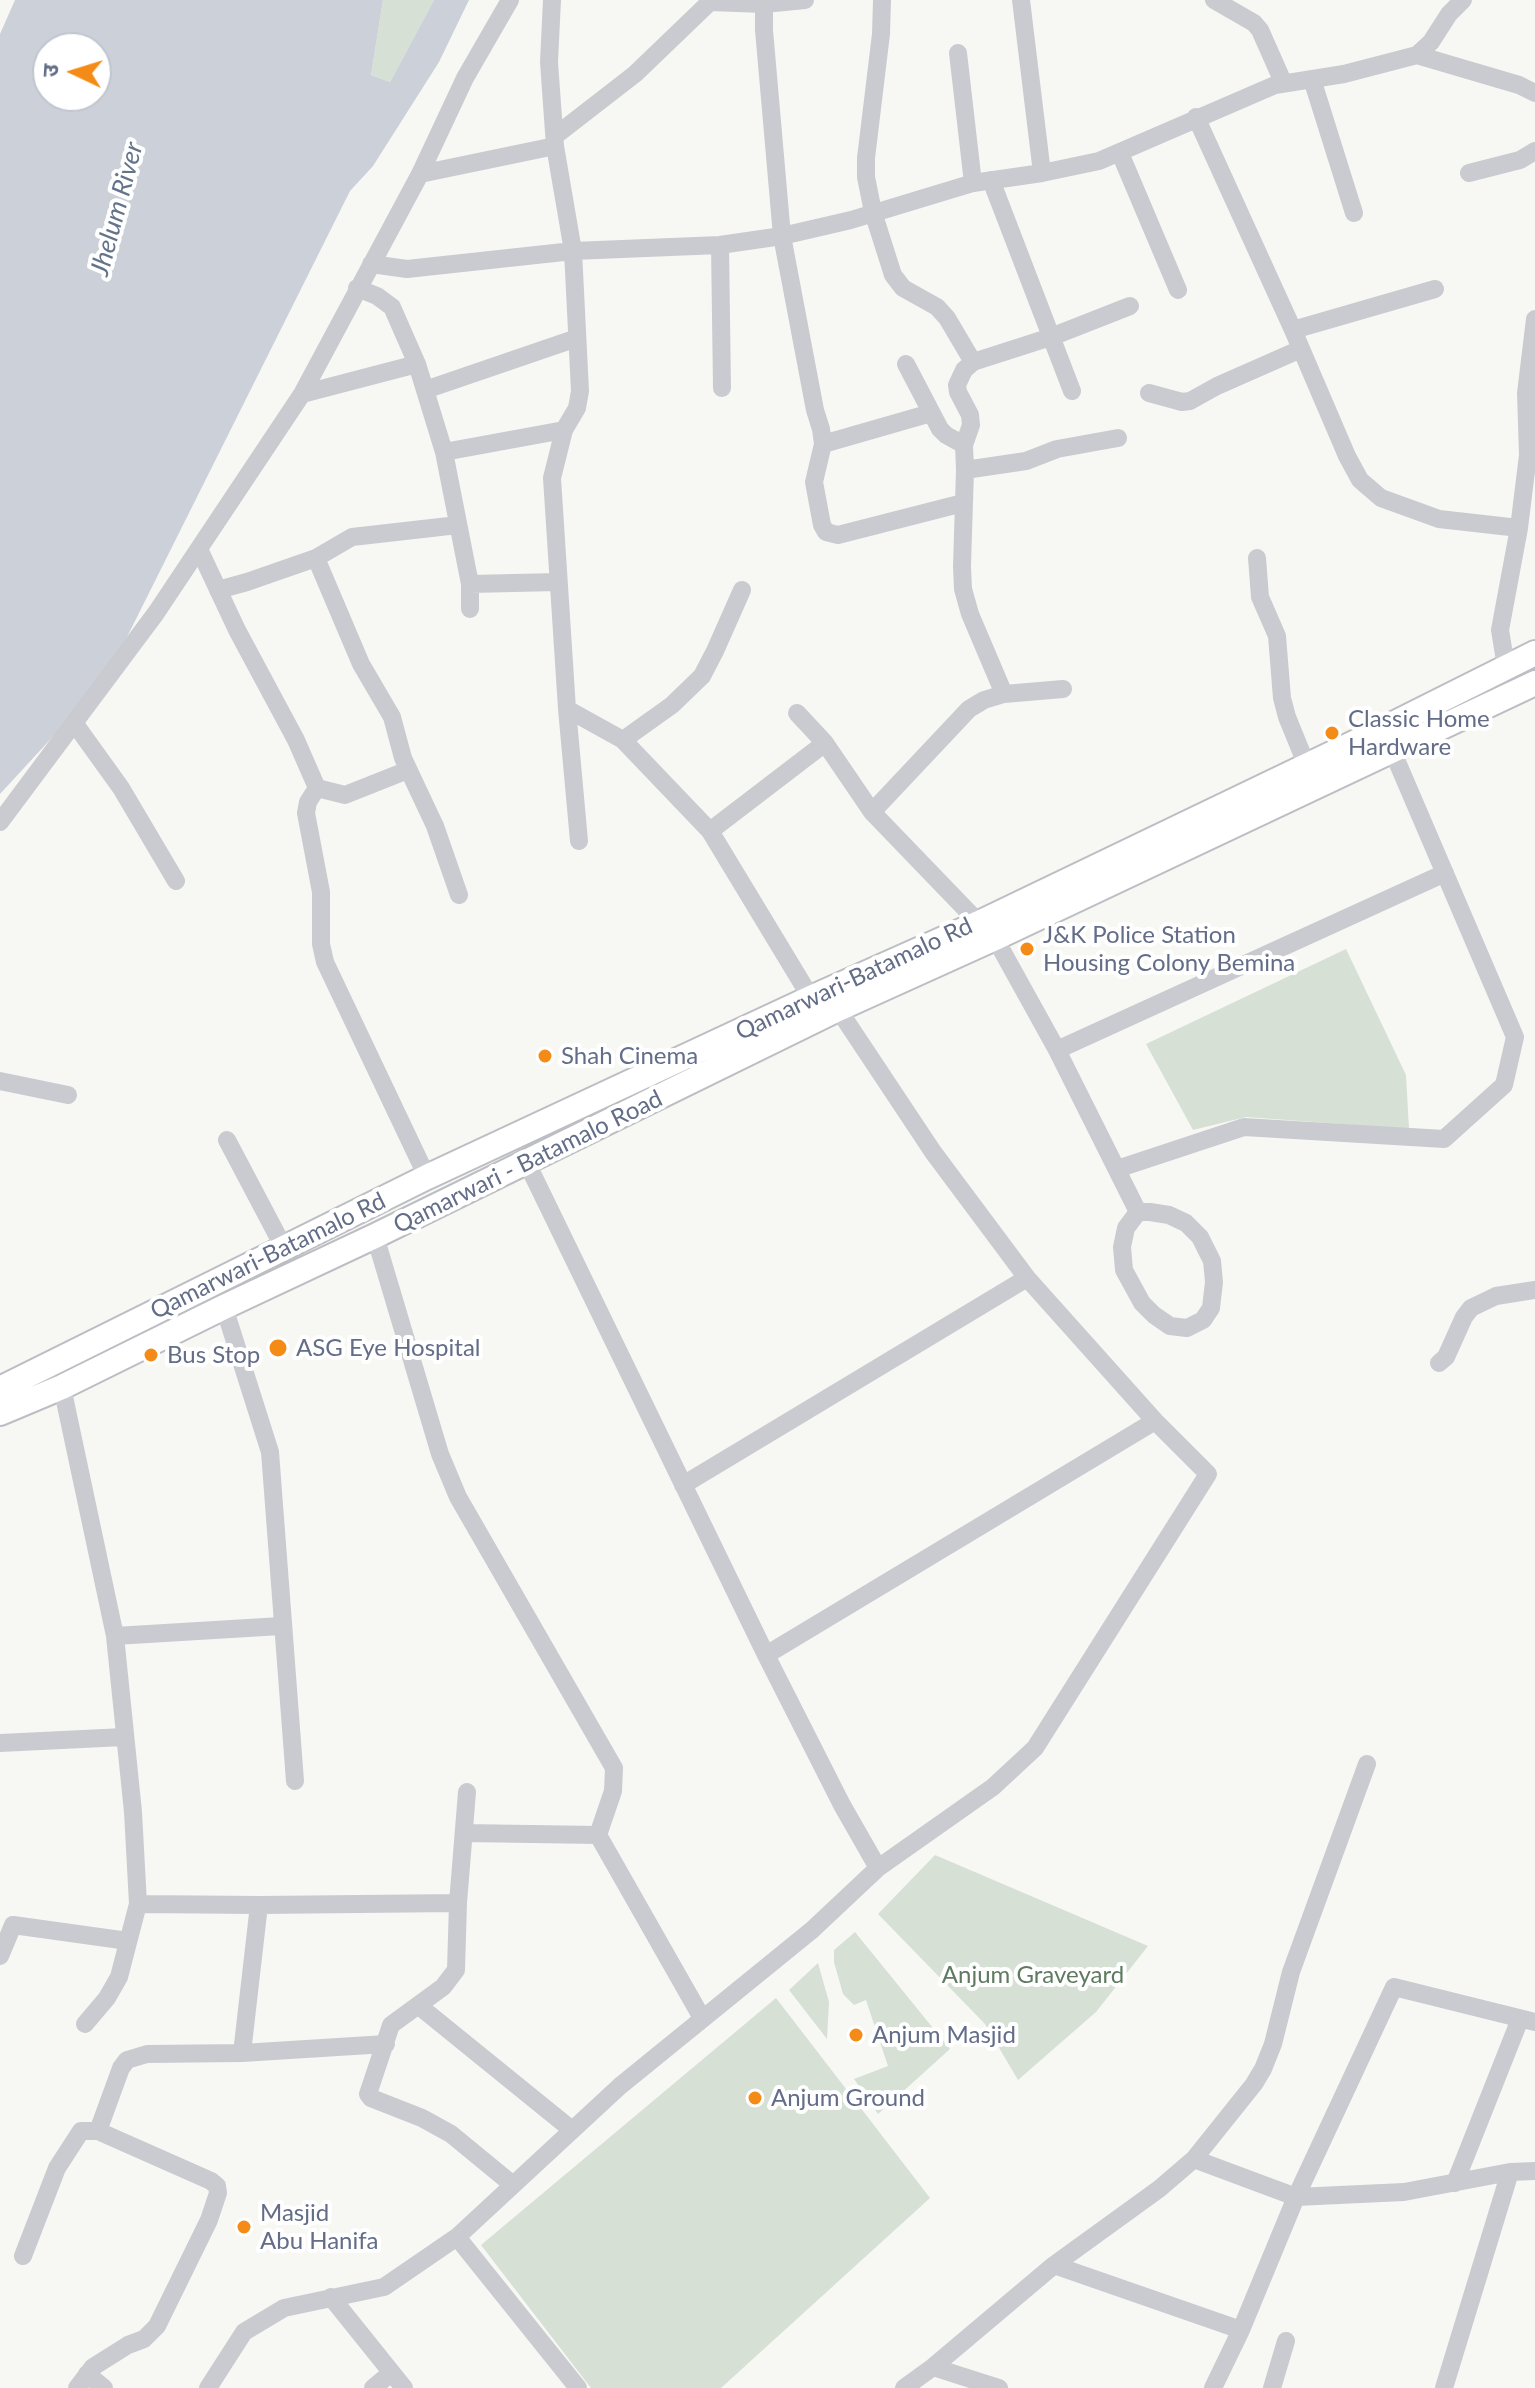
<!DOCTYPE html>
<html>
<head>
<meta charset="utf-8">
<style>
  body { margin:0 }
  #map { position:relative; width:1535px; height:2388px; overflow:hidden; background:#f7f8f4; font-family:Lato,"Noto Sans Devanagari",sans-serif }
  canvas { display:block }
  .north { position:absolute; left:32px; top:32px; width:80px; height:80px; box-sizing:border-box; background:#fff; border:2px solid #c1c5cf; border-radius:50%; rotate:274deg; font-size:22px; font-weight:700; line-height:32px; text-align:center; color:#636d88 }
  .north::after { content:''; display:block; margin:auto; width:28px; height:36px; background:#f58b17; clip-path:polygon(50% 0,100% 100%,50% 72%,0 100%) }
</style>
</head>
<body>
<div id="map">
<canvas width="1535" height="2388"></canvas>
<div class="north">उ</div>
</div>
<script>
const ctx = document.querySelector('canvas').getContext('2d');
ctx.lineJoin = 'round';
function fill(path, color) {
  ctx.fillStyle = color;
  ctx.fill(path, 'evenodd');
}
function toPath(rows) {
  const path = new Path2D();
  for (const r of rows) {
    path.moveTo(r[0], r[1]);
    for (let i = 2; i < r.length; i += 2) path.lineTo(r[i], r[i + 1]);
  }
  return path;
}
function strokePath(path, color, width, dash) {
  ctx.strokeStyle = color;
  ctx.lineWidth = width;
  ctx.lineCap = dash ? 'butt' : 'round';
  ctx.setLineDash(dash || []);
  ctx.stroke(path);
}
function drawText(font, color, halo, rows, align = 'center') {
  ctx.font = font + ' Lato,sans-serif';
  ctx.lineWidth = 8;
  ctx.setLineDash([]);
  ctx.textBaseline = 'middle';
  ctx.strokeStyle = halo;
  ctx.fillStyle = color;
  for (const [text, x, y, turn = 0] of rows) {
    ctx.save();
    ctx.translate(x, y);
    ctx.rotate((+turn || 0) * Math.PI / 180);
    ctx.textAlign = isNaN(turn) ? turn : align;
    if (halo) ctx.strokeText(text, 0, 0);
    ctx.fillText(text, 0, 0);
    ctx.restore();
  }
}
fill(toPath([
  [383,0,434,0,390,82,371,75],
  [1346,949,1406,1075,1409,1129,1246,1117,1193,1130,1146,1044],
  [935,1855,1148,1946,1096,2012,1018,2080,985,2024,878,1914],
  [855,1932,950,2049,878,2114,854,2079,888,2066,866,2000,854,2005,843,1994,834,1962,834,1950],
  [818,1963,829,2002,827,2039,789,1990],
  [776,1998,930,2198,721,2388,591,2388,481,2245]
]), '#d6e0d5');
fill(toPath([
  [15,0,383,0,371,75,390,82,434,0,469,0,439,62,373,166,350,191,106,679,0,794,0,34],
  [48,48,96,48,96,96,48,96]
]), '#ccd0d8');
const major = toPath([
  [0,1389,427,1177,811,998,979,923,1383,729,1535,653],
  [0,1413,62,1387,224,1307,375,1236,838,1009,995,938,1535,683]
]);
strokePath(major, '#bcbec3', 28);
strokePath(toPath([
  [552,0,549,62,555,146,573,251,580,391,577,408,564,430,552,478,567,709,623,740,710,831,811,998],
  [805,0,764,4,764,30,782,236,815,410,821,429,823,444,814,482,822,525,826,532,838,535,963,503],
  [882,0,881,34,866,158,866,177,873,212,893,275,903,288,937,307,947,318,973,362,964,370,957,385,958,392,970,415,971,425,964,445,965,470,962,566,963,589,970,614,1004,694],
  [1021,0,1042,173],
  [1214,0,1254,23,1260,30,1283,82],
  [710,2,764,4],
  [958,53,973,183],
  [1417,55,1519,85,1535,93],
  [1312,79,1354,213],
  [1196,117,1293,330,1347,456,1360,480,1381,498,1439,519,1519,528],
  [555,136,635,74,712,0],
  [1120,153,1178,290],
  [1469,173,1520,160,1535,151],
  [420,174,555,146],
  [991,180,1072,391],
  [720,245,722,388],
  [371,264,407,269,573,251,720,245,782,236,851,220,973,183,1042,173,1099,161,1275,85,1344,74,1417,55,1431,42,1449,14,1463,0],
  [357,288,377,296,392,307,417,364,444,452,470,584,470,609],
  [1293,330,1435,289],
  [973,362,1051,337,1130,306],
  [906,364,940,429,946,435,964,445],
  [425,390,577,338],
  [1149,393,1182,402,1190,401,1217,386,1301,349],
  [302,394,417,364],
  [823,444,931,413],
  [444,452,564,430],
  [965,470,1026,461,1057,449,1118,438],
  [199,549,237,630,296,740,317,788,308,802,306,813,321,892,321,944,325,962,427,1177],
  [316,558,361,664,392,717,403,758,435,826,459,895],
  [1257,558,1260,597,1277,636,1282,698,1287,717,1307,766],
  [470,584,558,582],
  [218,590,247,582,316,558,352,537,458,525],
  [1506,667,1500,630,1519,528,1528,455,1526,393,1535,319],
  [567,709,579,841],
  [797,713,825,743,872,812,979,923],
  [75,724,121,788,176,881],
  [623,740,672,705,702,676,715,651,742,590],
  [317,788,345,795,408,770],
  [872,812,969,709,984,700,1004,694,1063,689],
  [0,822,156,613,302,394,420,174,465,78,510,0],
  [710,831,825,743],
  [995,938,1057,1050,1138,1212],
  [838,1009,933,1152,1027,1278,1155,1421,1208,1474,1035,1748,993,1787,878,1868],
  [1057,1050,1445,873],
  [0,1081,68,1095],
  [227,1140,284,1248],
  [1117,1169,1244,1127,1444,1139,1504,1085,1515,1037,1392,750],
  [1138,1212,1150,1212,1169,1215,1186,1223,1200,1237,1212,1261,1214,1282,1211,1308,1203,1320,1187,1328,1170,1326,1154,1315,1142,1303,1124,1270,1122,1247,1126,1228,1138,1212],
  [375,1236,440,1454,458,1497,614,1768,613,1791,598,1835,702,2018],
  [224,1307,270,1452,295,1781],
  [1439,1363,1446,1357,1464,1317,1471,1308,1496,1296,1535,1290],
  [62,1387,115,1636,133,1812,138,1904,119,1977,107,1998,85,2024],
  [683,1485,1027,1278],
  [115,1636,281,1626],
  [766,1655,1155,1421],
  [0,1743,124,1737],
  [467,1792,458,1903,456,1970,443,1987,391,2025,368,2094,371,2098,422,2118,451,2134,513,2185],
  [464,1833,598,1835],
  [138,1904,259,1905,458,1903],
  [0,1956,13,1925,128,1941],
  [419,2006,572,2130],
  [242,2053,259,1905],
  [1194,2159,1254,2084,1263,2069,1273,2044,1291,1972,1367,1764],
  [1455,2183,1520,2019],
  [457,2237,578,2388],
  [23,2256,57,2168,81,2131,98,2131,121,2068,127,2060,147,2054,242,2053,386,2044],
  [1054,2265,1241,2330],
  [331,2297,404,2388],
  [933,2367,999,2388],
  [87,2374,104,2388],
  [77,2388,93,2367,128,2345,144,2339,157,2326,209,2220,218,2193,217,2186,211,2181,98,2131],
  [208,2388,244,2332,284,2308,384,2287,457,2237,620,2086,812,1930,878,1868,842,1805,766,1655,527,1163],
  [373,2388,391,2373],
  [904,2388,933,2367,1054,2265,1159,2189,1194,2159,1296,2197,1404,2192,1510,2172,1535,2171],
  [1213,2388,1241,2330,1296,2197,1394,1987,1535,2022],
  [1272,2388,1286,2341],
  [1444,2388,1510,2172]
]), '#cacbd0', 18);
strokePath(major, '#fff', 24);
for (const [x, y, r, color] of [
  [1332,733,8,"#f58b17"],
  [1027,949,8,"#f58b17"],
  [545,1056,8,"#f58b17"],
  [278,1348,10,"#f58b17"],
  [151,1355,8,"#f58b17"],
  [856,2035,8,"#f58b17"],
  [755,2098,8,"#f58b17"],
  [244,2227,8,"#f58b17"]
]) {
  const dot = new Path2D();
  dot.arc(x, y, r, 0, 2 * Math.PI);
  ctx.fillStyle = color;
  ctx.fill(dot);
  strokePath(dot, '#fff', 3);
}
drawText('24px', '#636d88', '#fff', [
  ["Classic Home",1348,719],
  ["Hardware",1348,747],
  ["J&K Police Station",1043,935],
  ["Housing Colony Bemina",1043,963],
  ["Shah Cinema",561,1056],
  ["ASG Eye Hospital",296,1348],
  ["Bus Stop",167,1355],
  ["Anjum Masjid",872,2035],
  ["Anjum Ground",771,2098],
  ["Masjid",260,2213],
  ["Abu Hanifa",260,2241]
], 'left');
drawText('24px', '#636d88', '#fff', [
  ["Qamarwari-Batamalo Rd",854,979,-25],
  ["Qamarwari - Batamalo Road",528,1162,-26],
  ["Qamarwari-Batamalo Rd",268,1256,-26]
]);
drawText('24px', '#5f7a61', '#fff', [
  ["Anjum Graveyard",1033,1975]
]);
drawText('italic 26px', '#64758b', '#fff', [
  ["Jhelum River",117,209,-75]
]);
</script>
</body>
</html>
